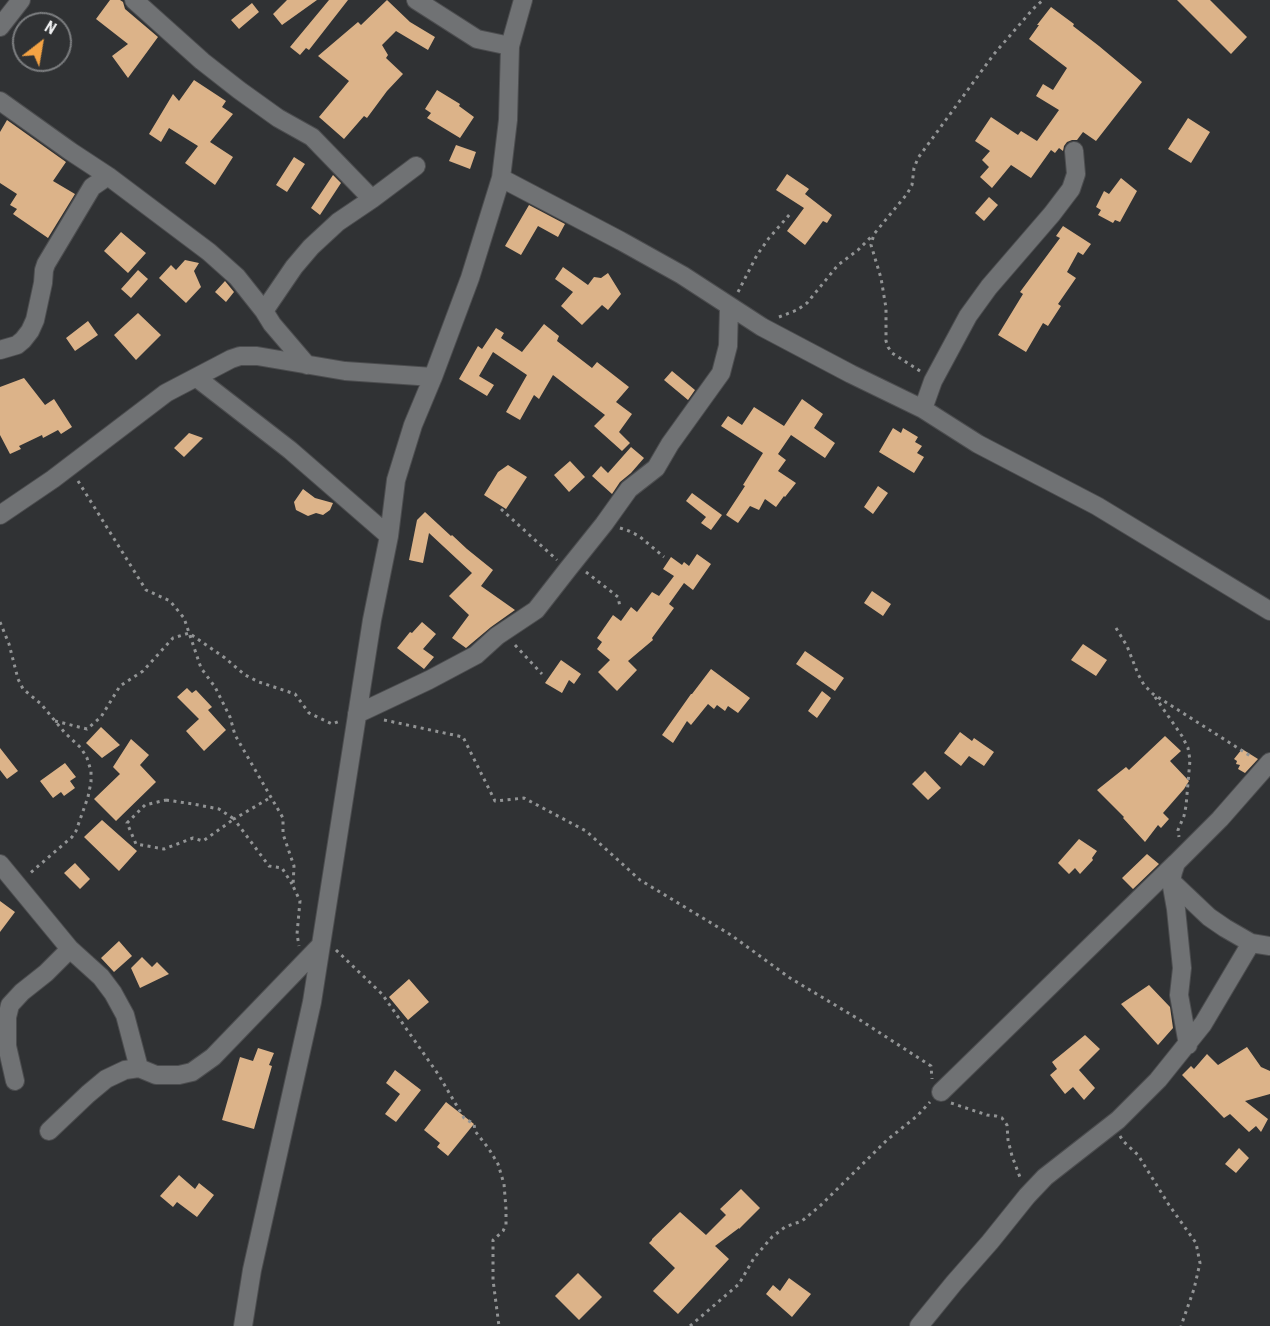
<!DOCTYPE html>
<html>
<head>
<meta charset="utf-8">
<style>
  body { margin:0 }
  #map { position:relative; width:1270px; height:1326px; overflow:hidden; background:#303234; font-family:"Roboto Condensed",sans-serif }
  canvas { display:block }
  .north { position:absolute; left:12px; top:12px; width:60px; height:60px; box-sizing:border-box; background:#303234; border:2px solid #7c7e80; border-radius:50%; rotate:31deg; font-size:16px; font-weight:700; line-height:24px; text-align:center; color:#eff0f1 }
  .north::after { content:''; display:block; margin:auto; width:21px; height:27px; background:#f4a344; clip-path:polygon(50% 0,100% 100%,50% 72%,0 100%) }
</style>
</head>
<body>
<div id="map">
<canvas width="1270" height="1326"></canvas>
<div class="north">N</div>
</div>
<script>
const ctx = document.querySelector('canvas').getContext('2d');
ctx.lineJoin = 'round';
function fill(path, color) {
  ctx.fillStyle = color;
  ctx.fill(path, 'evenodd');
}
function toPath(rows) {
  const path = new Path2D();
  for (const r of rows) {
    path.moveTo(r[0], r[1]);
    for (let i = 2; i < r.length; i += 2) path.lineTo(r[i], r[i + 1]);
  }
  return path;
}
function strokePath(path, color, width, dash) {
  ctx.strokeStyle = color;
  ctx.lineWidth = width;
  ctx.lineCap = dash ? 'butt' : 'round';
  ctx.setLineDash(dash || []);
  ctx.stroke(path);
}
fill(toPath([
  [110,0,120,0,123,2,125,9,158,37,128,78,112,56,128,44,96,19],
  [287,0,317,0,282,25,273,14],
  [329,0,348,0,309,50,306,48,300,55,290,47],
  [387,0,410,22,435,37,428,50,396,31,382,45,388,55,386,58,403,74,387,91,367,118,364,116,344,139,319,117,349,81,318,56,358,22,361,25],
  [1177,0,1210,0,1247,37,1231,54],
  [252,3,259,12,239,29,231,20],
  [1051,7,1074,24,1073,26,1099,46,1142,82,1096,141,1083,132,1077,140,1072,140,1067,142,1064,146,1063,151,1059,148,1055,153,1051,150,1031,178,1011,165,992,188,980,177,989,167,982,160,990,151,975,141,991,117,1018,135,1021,131,1037,141,1059,110,1036,96,1043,84,1053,90,1067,68,1029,39,1039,25,1037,25],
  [194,80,226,101,222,107,233,114,210,142,233,157,215,185,185,163,198,146,169,128,161,142,149,134,173,94,179,101],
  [437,90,460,104,459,106,474,117,460,138,427,118,431,113,425,109],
  [1188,118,1210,132,1191,163,1168,149],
  [7,120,66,162,53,181,75,194,48,238,13,214,17,209,10,205,17,194,0,183,0,132],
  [456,145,476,152,470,169,449,161],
  [294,157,305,164,287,192,276,185],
  [787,174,809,189,805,194,832,215,827,223,823,221,805,245,787,231,804,208,776,190],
  [333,175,341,183,320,215,311,208],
  [1121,178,1137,191,1120,222,1115,220,1113,223,1098,215,1101,210,1096,207,1104,191,1109,194],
  [989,197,998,205,984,221,975,213],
  [529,205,565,224,558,237,538,226,521,255,505,246],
  [1063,226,1091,244,1083,255,1078,252,1067,272,1076,278,1058,304,1061,306,1048,326,1043,323,1026,352,998,335,1023,294,1020,292,1060,238,1056,236],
  [121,232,146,253,128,273,104,251],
  [185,260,199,263,194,271,201,287,186,303,159,278,171,265,176,270],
  [563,267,588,285,594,277,601,278,608,273,621,294,608,310,602,305,582,325,561,306,573,292,555,279],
  [138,270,148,279,131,298,121,289],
  [225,281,234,292,226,302,215,292],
  [138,313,161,335,136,360,114,335],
  [88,321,98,335,75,351,66,338],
  [544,324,559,336,557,341,592,368,597,362,629,387,616,402,632,414,619,432,630,443,622,451,594,426,605,415,553,375,539,399,534,395,520,420,506,412,527,375,493,352,479,376,494,385,487,396,459,379,478,346,482,349,496,328,504,333,501,338,522,352],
  [672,371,695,390,688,400,664,380],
  [24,378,45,405,54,399,72,427,61,434,58,430,43,438,42,435,19,446,21,449,10,454,0,435,0,387],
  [802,399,823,414,814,428,835,443,825,458,791,435,778,454,786,460,778,471,796,483,785,497,784,496,776,507,765,499,759,510,750,506,738,523,726,515,745,486,743,485,763,453,721,426,728,416,742,425,754,407,784,426],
  [893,428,901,433,903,428,918,437,915,442,922,446,917,453,924,457,914,473,879,452],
  [189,433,203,438,184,457,174,448],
  [631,447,644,458,631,473,620,482,612,494,592,476,601,466,608,473],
  [570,461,585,477,569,492,554,475],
  [508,465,527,477,506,509,484,495,498,472],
  [878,486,888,493,873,514,864,507],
  [303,489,315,498,333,503,330,510,323,515,316,513,308,516,296,510,294,502],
  [692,493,722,515,711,530,701,523,706,517,686,501],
  [425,512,451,536,452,535,467,549,493,570,481,586,515,610,491,627,466,648,452,638,469,615,449,596,472,573,429,533,423,563,409,560,417,520],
  [697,554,711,564,693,590,684,583,669,604,674,608,652,638,653,640,628,661,637,670,617,691,598,672,610,660,597,649,602,642,597,638,613,615,621,621,631,607,637,612,652,592,659,596,674,576,663,569,671,557,682,565,684,562,689,566],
  [872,591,891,604,883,616,864,603],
  [422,622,436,634,423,649,434,657,424,669,397,648,410,632,412,633],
  [1083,644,1107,660,1096,676,1071,660],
  [805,651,844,678,835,691,796,664],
  [561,660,581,674,574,684,569,680,562,693,545,683],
  [711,669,750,698,738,713,728,706,725,711,717,705,714,709,708,704,691,725,687,721,673,743,662,735,691,694,692,694],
  [187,688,192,693,196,690,212,707,208,710,226,730,204,751,186,731,199,719,177,697],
  [822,691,831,698,817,718,808,711],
  [101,727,120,745,102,758,86,743],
  [960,732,972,741,974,738,994,752,984,766,969,756,961,766,944,753],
  [1165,736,1181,751,1170,761,1189,781,1184,789,1163,813,1169,819,1161,828,1158,825,1145,842,1123,818,1124,817,1097,790,1126,767,1129,770],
  [131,739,149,755,140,765,156,782,116,821,94,799,120,774,113,767],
  [0,748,18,771,7,779,0,770],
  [1242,749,1258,759,1245,773,1238,769,1240,765,1236,764,1237,761,1234,759],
  [65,763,76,777,70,781,75,788,64,796,61,792,53,798,40,781],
  [925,771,941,788,928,800,912,784],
  [102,820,137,851,119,871,84,837],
  [1079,839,1097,851,1092,858,1093,860,1080,874,1075,868,1069,874,1058,863],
  [1147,854,1159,864,1133,889,1122,878],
  [75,863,90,879,80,889,64,873],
  [0,901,15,912,0,932],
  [119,941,132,956,114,972,101,958],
  [142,957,152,967,157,962,169,974,140,988,131,968],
  [409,979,429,1002,408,1020,389,997],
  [1149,985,1170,1007,1173,1028,1158,1045,1121,1004],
  [1085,1035,1100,1049,1079,1070,1095,1088,1084,1100,1073,1087,1065,1094,1050,1075,1057,1069,1052,1062],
  [1247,1047,1261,1067,1270,1071,1270,1094,1245,1101,1268,1119,1261,1132,1256,1126,1249,1132,1230,1114,1224,1118,1182,1075,1191,1066,1194,1069,1207,1054,1218,1065],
  [258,1048,274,1053,269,1065,272,1066,254,1129,222,1120,240,1057,253,1061],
  [395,1070,421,1090,396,1122,385,1114,400,1094,386,1083],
  [446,1102,474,1124,448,1156,437,1147,440,1143,424,1130],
  [1239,1148,1249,1158,1236,1173,1225,1164],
  [179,1175,195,1189,199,1183,214,1195,197,1217,177,1202,173,1207,160,1196],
  [741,1189,760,1208,739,1229,739,1228,715,1246,729,1259,678,1314,653,1291,675,1268,649,1243,652,1240,652,1239,680,1212,706,1235,726,1215,720,1209],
  [578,1273,602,1297,579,1320,555,1296],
  [789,1278,811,1294,792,1317,766,1294,773,1285,780,1291]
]), '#dcb389');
const minor = toPath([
  [134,0,202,61,239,90,278,118,312,137,372,199],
  [416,0,477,39,510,46],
  [0,27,21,0],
  [0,101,70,151,108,176,209,252,237,277,264,311,272,324,307,365],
  [501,178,621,241,682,275,762,327,851,374,923,409,978,444,1097,506,1270,611],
  [264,311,294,267,311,247,338,222,372,199,416,166],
  [0,350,17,345,23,340,30,331,35,320,43,283,44,270,46,264,92,187,108,176],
  [197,378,290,450,389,536],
  [923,409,933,381,968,316,989,287,1052,214,1071,189,1076,174,1074,151],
  [0,515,53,479,166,393,231,359,240,356,257,356,345,371,433,377],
  [357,714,429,680,476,655,497,636,536,610,568,569,604,524,629,489,656,468,670,444,721,373,728,346,729,307],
  [0,864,70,949,101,977,113,993,125,1015,139,1068],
  [1171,881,1209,917,1225,928,1251,943,1270,946],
  [1188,1045,1179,995,1182,968,1176,909,1171,881,1173,872,1176,863,1220,819,1270,762],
  [15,1081,7,1046,7,1017,10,1005,22,992,46,973,70,949],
  [941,1092,1176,863],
  [49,1131,88,1094,106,1079,125,1070,139,1068,156,1075,179,1075,192,1072,213,1057,321,945],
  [243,1326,252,1270,312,1002,372,620,389,536,396,480,413,425,433,377,470,278,501,178,508,120,510,46,523,0],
  [919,1326,954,1283,990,1242,1027,1196,1045,1177,1118,1120,1158,1080,1203,1024,1251,943]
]);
strokePath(minor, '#4c4d4f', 20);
strokePath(toPath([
  [738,292,757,255,769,238,790,214],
  [779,317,797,310,807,303,838,265,858,250,872,236],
  [920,371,892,353,888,347,886,341,886,308,881,278,871,245,874,234,907,194,912,185,914,168,918,158,994,54,1033,9,1043,0],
  [78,481,146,590,170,601,184,618,201,668,215,687,230,717,235,735,283,818,283,834,294,866,293,886,300,901,297,934,299,946],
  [501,509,557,560],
  [620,528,629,531,639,536,664,557],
  [586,572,613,593,618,597,620,607],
  [0,622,9,644,18,679,23,689,41,704,65,733,81,748,87,758,91,771,91,782,88,797,76,831,72,837,29,874],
  [1116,628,1127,646,1138,674,1144,685,1153,694,1252,757],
  [515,645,542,674],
  [1155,697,1182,736,1188,748,1190,760,1186,806,1184,816,1178,830,1179,837],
  [384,720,463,737,495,801,524,798,586,831,640,880,731,935,790,978,860,1020,931,1066,932,1079],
  [55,721,87,729,101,717,120,686,143,671,173,638,189,633,225,658,245,675,259,682,295,694,309,713,332,724,340,721],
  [268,799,234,819,269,866,282,868,292,884],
  [166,800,193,804,219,809,234,819,203,841,193,838,164,849,136,844,127,823,145,805,166,800],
  [336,950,382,994,438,1074,464,1118,474,1124,475,1131,489,1149,498,1164,504,1184,506,1209,506,1225,503,1231,493,1240,493,1280,499,1326],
  [951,1103,987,1115,996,1116,1002,1118,1007,1125,1008,1140,1012,1156,1021,1180],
  [1120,1136,1123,1141,1138,1155,1169,1205,1196,1243,1200,1263,1194,1289,1181,1326],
  [690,1326,739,1284,754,1258,772,1237,785,1227,802,1221,821,1205,887,1140,917,1116,930,1102]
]), '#929495', 3, [3, 4.5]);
strokePath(minor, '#707274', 18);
</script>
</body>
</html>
